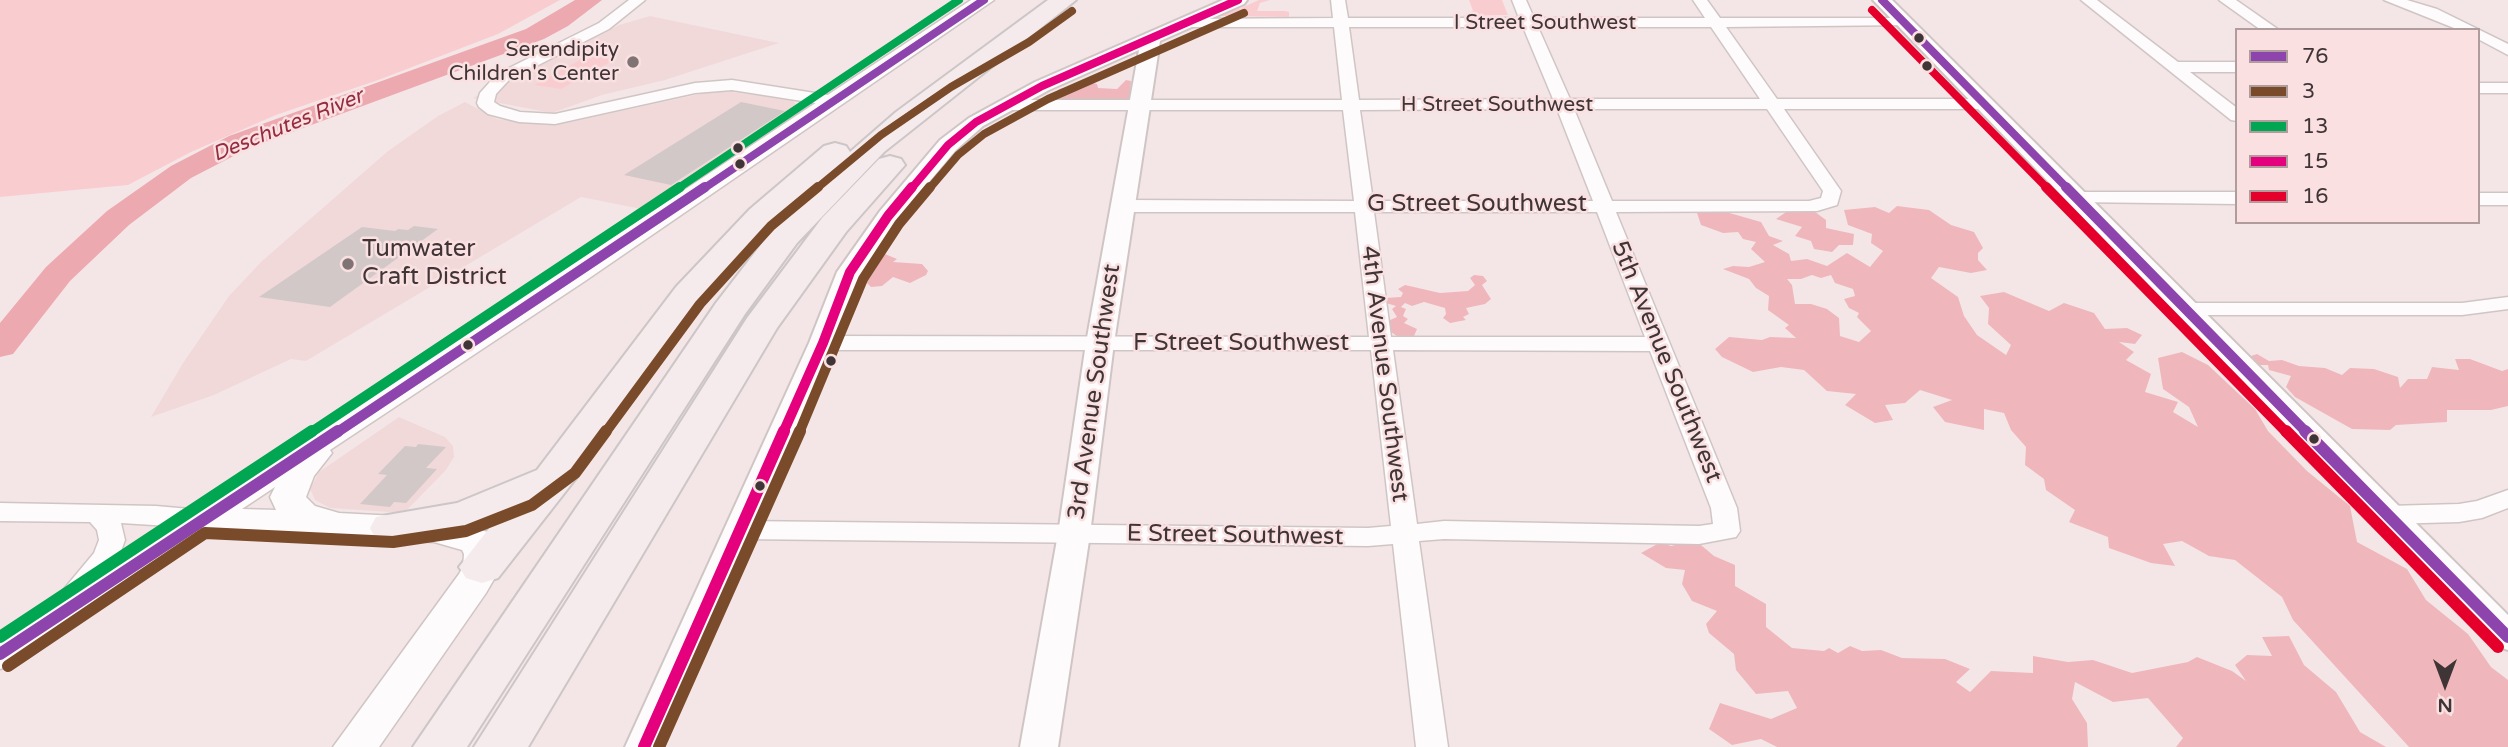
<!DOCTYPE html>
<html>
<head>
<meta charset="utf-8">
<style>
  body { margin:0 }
  #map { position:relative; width:2508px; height:747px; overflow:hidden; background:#f4e6e7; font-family:"Varela Round",sans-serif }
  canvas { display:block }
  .legend { position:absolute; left:2235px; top:28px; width:245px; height:196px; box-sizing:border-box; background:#fae0e1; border:2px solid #b09c9d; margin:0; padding:9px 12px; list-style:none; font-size:21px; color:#403536 }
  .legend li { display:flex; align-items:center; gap:14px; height:35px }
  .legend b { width:35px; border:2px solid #b09c9d }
  .north { position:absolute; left:2410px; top:649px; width:70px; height:70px; -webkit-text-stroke:5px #fae0e1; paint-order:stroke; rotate:180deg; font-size:19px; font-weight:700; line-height:28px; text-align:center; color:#403536 }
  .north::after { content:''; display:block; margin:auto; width:24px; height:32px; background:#403536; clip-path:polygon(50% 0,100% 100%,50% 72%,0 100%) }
</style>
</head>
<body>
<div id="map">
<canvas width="2508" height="747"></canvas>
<ul class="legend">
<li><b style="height:9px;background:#8e44ad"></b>76</li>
<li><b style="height:9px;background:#7a4b2a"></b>3</li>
<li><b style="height:9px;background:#00a651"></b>13</li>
<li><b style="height:9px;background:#e5007d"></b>15</li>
<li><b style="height:9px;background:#e4002b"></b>16</li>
</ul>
<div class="north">N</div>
</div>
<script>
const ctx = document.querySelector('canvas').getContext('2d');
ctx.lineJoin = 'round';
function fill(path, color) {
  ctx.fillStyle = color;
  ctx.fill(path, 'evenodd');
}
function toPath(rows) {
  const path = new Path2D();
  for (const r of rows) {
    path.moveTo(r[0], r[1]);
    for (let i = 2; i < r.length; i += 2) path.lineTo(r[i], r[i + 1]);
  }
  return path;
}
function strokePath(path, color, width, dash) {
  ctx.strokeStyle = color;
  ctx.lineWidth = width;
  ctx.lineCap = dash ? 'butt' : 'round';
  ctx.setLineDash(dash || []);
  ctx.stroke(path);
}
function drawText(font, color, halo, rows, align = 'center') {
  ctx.font = font + ' "Varela Round",sans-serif';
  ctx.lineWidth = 5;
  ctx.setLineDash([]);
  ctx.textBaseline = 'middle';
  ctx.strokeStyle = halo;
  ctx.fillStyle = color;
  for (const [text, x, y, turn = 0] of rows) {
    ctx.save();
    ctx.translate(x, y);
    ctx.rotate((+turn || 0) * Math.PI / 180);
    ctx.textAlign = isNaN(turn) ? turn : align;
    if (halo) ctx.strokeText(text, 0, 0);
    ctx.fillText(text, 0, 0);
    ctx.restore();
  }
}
fill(toPath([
  [650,16,779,43,665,80,602,95,552,113,473,98,619,25],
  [709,92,732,92,772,97,793,101,799,108,646,210,581,197,306,361,291,359,214,395,151,417,183,363,229,296,262,261,388,151,438,116,465,102,497,119,539,124,566,123],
  [399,417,445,437,453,446,454,457,446,470,404,513,330,508,315,500,310,489,319,472]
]), '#f1d9da');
fill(toPath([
  [0,0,560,0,498,34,381,79,276,115,191,152,128,185,0,197],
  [1259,0,1270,0,1260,3,1257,11,1285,11,1289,12,1289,17,1220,16,1237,8,1243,9,1241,8],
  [1469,0,1502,0,1508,15,1463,16,1473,11],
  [589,55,614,60,561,89,534,85]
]), '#f9cdd0');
fill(toPath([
  [1126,80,1131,81,1130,100,1076,104,1071,100,1059,100,1055,95,1059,89,1088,82,1097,84,1098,88,1117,89],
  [1897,206,1929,210,1951,225,1974,232,1983,248,1978,253,1978,260,1987,270,1971,273,1939,267,1931,278,1958,297,1964,316,1977,335,2006,355,2011,345,1988,324,1989,308,1980,296,2004,292,2049,311,2064,303,2094,313,2105,329,2127,328,2142,335,2135,344,2119,342,2134,352,2126,360,2151,374,2145,392,2178,402,2173,412,2198,427,2189,407,2163,389,2158,358,2182,352,2208,365,2255,409,2268,431,2307,471,2350,506,2357,542,2407,569,2426,600,2468,634,2491,667,2508,680,2508,747,2409,747,2293,620,2282,597,2235,560,2209,556,2182,541,2163,544,2175,566,2151,563,2109,548,2108,537,2069,522,2075,510,2046,490,2044,479,2025,465,2026,447,2011,430,2004,413,1984,409,1984,430,1945,422,1933,407,1952,400,1920,390,1905,403,1885,405,1893,420,1875,423,1845,405,1856,394,1827,391,1804,370,1781,367,1753,372,1722,357,1715,349,1729,337,1762,340,1770,337,1796,338,1785,328,1789,325,1768,310,1769,296,1756,288,1749,279,1723,269,1733,266,1749,267,1765,262,1751,249,1756,242,1743,239,1738,232,1723,233,1701,225,1696,210,1719,210,1761,222,1769,236,1783,241,1773,245,1789,254,1791,261,1807,259,1827,266,1847,253,1870,267,1883,251,1871,243,1872,234,1848,225,1844,210,1875,207,1889,213],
  [1812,275,1821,278,1831,275,1835,283,1853,289,1855,296,1844,299,1849,308,1859,313,1857,317,1871,331,1859,342,1840,336,1839,318,1827,309,1811,304,1795,304,1792,285,1787,279,1801,279],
  [1811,209,1826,220,1826,228,1854,234,1853,245,1839,245,1832,252,1814,249,1811,241,1795,236,1802,227,1776,219,1789,210],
  [880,252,897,259,893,262,922,264,928,271,926,275,910,283,893,277,882,286,871,287,866,282,871,268,880,261,876,257],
  [1474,275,1483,276,1487,281,1482,285,1491,299,1485,304,1466,308,1469,314,1463,317,1466,320,1450,323,1443,318,1446,314,1445,308,1424,302,1412,306,1405,303,1401,307,1406,309,1403,316,1408,319,1404,323,1417,329,1414,336,1400,338,1391,332,1388,321,1397,317,1392,309,1396,306,1386,303,1385,298,1401,297,1403,293,1398,289,1405,285,1440,293,1468,291,1475,285,1470,278],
  [2257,354,2269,361,2282,360,2299,366,2325,368,2342,375,2350,368,2374,369,2398,377,2400,388,2408,379,2427,379,2432,367,2459,370,2455,359,2470,359,2502,371,2508,369,2508,406,2491,410,2447,410,2447,422,2396,425,2390,430,2352,429,2295,397,2286,387,2291,376,2269,370,2268,365,2259,365,2245,358],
  [1695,540,1714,556,1735,565,1735,586,1766,604,1766,627,1792,648,1824,651,1829,648,1838,653,1850,646,1862,651,1881,650,1902,658,1945,659,1970,669,1956,682,1970,692,1991,671,2033,673,2033,656,2068,662,2093,660,2132,673,2188,662,2197,657,2232,671,2246,681,2235,665,2247,655,2272,656,2262,637,2289,636,2304,665,2336,692,2360,732,2386,747,2176,747,2183,738,2148,698,2113,702,2075,682,2072,699,2087,723,2088,747,1777,747,1761,739,1732,745,1709,729,1720,703,1771,719,1797,708,1788,691,1756,694,1736,670,1734,654,1709,633,1706,624,1717,611,1692,601,1682,584,1685,570,1666,568,1641,553,1661,542,1671,546]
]), '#efb7bc');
fill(toPath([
  [575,0,602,0,568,26,544,39,249,148,191,178,129,225,70,281,13,354,0,357,0,323,46,267,107,211,171,166,229,136,526,29,575,0]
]), '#eda9b0');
fill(toPath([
  [741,102,785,111,671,185,624,175],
  [414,226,438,229,330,307,259,297,362,227,395,231,398,229,408,230],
  [418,444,446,447,426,468,437,469,406,503,394,502,390,507,360,504,387,475,378,474,405,446,416,447]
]), '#d2c8c8');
const minor = toPath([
  [629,0,645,0,609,29,509,80,496,94,494,102,500,106,520,112,555,114,695,83,732,80,834,96,842,101,834,106,732,90,695,93,555,124,519,122,488,114,479,107,477,103,480,93,497,74,599,23,629,0],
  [1331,0,1345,0,1348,18,1519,18,1512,0,1526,0,1534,18,1705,18,1693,0,1707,0,1720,18,1904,18,1909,19,1911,22,1909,25,1726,27,1777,99,1986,99,1994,104,1986,109,1784,109,1841,191,1837,205,1817,211,1616,212,1737,508,1740,531,1736,537,1699,544,1444,539,1419,541,1448,747,1416,747,1393,544,1368,546,741,539,732,536,728,530,732,524,741,521,1368,528,1391,526,1371,350,823,350,815,348,812,343,815,338,823,336,1369,337,1355,212,1124,212,1115,206,1124,200,1354,201,1343,110,1007,110,999,105,1007,100,1342,100,1334,27,1187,27,1180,23,1187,19,1333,18,1331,0],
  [1349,27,1523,27,1553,99,1359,100,1349,27],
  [1538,27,1711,27,1760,99,1570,99,1538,27],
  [1557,109,1593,201,1373,201,1360,110,1557,109],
  [1574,109,1767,109,1823,191,1821,198,1809,201,1612,201,1574,109],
  [1374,212,1597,212,1645,337,1391,337,1374,212],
  [1393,350,1650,351,1711,508,1713,524,1699,526,1444,521,1417,524,1393,350],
  [2081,0,2097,0,2178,62,2237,62,2237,72,2190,72,2237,108,2237,121,2231,120,2081,0],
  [2219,0,2236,0,2279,30,2261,30,2219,0],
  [2384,0,2407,0,2437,9,2508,44,2508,55,2478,39,2478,30,2459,30,2384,0],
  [2478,83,2508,83,2508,93,2478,93,2478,83],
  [2079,192,2237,192,2237,204,2072,202,2070,198,2079,192],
  [2478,193,2508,193,2508,205,2478,205,2478,193],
  [2508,297,2508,309,2462,315,2187,315,2179,314,2176,309,2179,304,2187,303,2462,303,2508,297],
  [2508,490,2508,508,2482,518,2459,522,2388,524,2379,521,2375,515,2379,509,2388,506,2459,504,2477,501,2508,490],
  [0,503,156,506,201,510,210,513,214,519,210,525,201,528,121,523,125,540,119,557,83,602,73,605,63,602,59,595,94,553,99,540,97,530,90,522,0,521,0,503]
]);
const tertiary = toPath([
  [1223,0,1247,0,1244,4,1160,41,1114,343,1090,534,1058,747,1020,747,1058,534,1086,343,1139,50,1049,90,983,126,956,150,897,220,863,272,837,343,663,747,625,747,809,343,837,272,880,211,940,140,969,118,1035,82,1223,0],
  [1873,0,1892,0,2508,615,2508,650,2496,646,1873,0]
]);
const secondary = toPath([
  [971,0,994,0,585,281,330,450,332,453,314,476,306,497,315,506,339,513,434,518,488,532,502,554,501,567,486,593,379,747,333,747,459,574,463,567,464,554,462,550,434,542,208,531,14,665,0,669,0,634,565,269,971,0],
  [275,487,270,497,276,510,242,509,275,487]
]);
const motorway = toPath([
  [1048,0,1076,0,884,152,797,243,745,314,467,747,413,747,716,303,773,229,830,172,772,223,702,303,580,473,498,578,482,583,466,578,459,567,494,522,462,532,392,543,376,539,370,528,376,517,457,503,537,470,676,287,750,209,824,146,835,143,846,146,850,152,896,112,1048,0],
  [890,156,901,159,905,165,846,232,777,328,528,747,474,747,747,318,822,218,879,159,890,156]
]);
strokePath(minor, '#d0c5c5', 3);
strokePath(tertiary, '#d0c5c5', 4);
strokePath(secondary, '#d0c5c5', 3);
strokePath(motorway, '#cdc6c6', 4);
fill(minor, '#fdfbfb');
fill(tertiary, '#fdfbfb');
fill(secondary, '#fdfbfb');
fill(motorway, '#f5ebec');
strokePath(toPath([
  [1882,0,2068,189],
  [703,189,984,0]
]), '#8e44ad', 8);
strokePath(toPath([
  [2066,187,2307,433],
  [336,433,705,187]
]), '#8e44ad', 10);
strokePath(toPath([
  [2305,431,2508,637],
  [0,654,338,431]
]), '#8e44ad', 12);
strokePath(toPath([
  [816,189,881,135,951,87,1029,42,1072,11],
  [929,189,958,155,984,134,1048,99,1244,13]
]), '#7a4b2a', 8);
strokePath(toPath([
  [605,433,700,304,771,226,818,187],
  [799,433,863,279,899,224,930,187]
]), '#7a4b2a', 10);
strokePath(toPath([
  [8,666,205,533,393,542,466,531,532,505,575,473,606,431],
  [659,747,800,431]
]), '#7a4b2a', 12);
strokePath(toPath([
  [677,189,959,0]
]), '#00a651', 8);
strokePath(toPath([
  [310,433,680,187]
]), '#00a651', 10);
strokePath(toPath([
  [0,637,312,431]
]), '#00a651', 12);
strokePath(toPath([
  [911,189,948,145,976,122,1042,86,1238,0]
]), '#e5007d', 8);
strokePath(toPath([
  [783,433,823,343,850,272,888,216,912,187]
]), '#e5007d', 10);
strokePath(toPath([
  [644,747,784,431]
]), '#e5007d', 12);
strokePath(toPath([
  [1872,10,2048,189]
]), '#e4002b', 8);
strokePath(toPath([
  [2046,187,2287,433]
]), '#e4002b', 10);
strokePath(toPath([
  [2286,431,2498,647]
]), '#e4002b', 12);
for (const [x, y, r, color] of [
  [1919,38,6,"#403536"],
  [633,62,7,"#7f7374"],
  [1927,66,6,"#403536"],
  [738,148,6,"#403536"],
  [740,164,6,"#403536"],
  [348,264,7,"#7f7374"],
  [468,345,6,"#403536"],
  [831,361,6,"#403536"],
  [2314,439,6,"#403536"],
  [760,486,6,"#403536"]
]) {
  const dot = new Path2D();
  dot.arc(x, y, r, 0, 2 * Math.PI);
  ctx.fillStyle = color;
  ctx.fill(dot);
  strokePath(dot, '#fae0e1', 2.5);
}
drawText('21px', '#403536', '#fae0e1', [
  ["I Street Southwest",1545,23],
  ["H Street Southwest",1497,105]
]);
drawText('21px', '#403536', '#fae0e1', [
  ["Serendipity",619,50],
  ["Children's Center",619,74]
], 'right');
drawText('italic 21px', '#962c40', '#fae0e1', [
  ["Deschutes River",288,126,-22]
]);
drawText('24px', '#403536', '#fae0e1', [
  ["G Street Southwest",1477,205],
  ["F Street Southwest",1241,344],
  ["5th Avenue Southwest",1666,362,68],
  ["4th Avenue Southwest",1384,374,83],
  ["3rd Avenue Southwest",1095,392,-82],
  ["E Street Southwest",1235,536,1]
]);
drawText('24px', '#403536', '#fae0e1', [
  ["Tumwater",362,250],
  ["Craft District",362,278]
], 'left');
</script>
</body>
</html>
